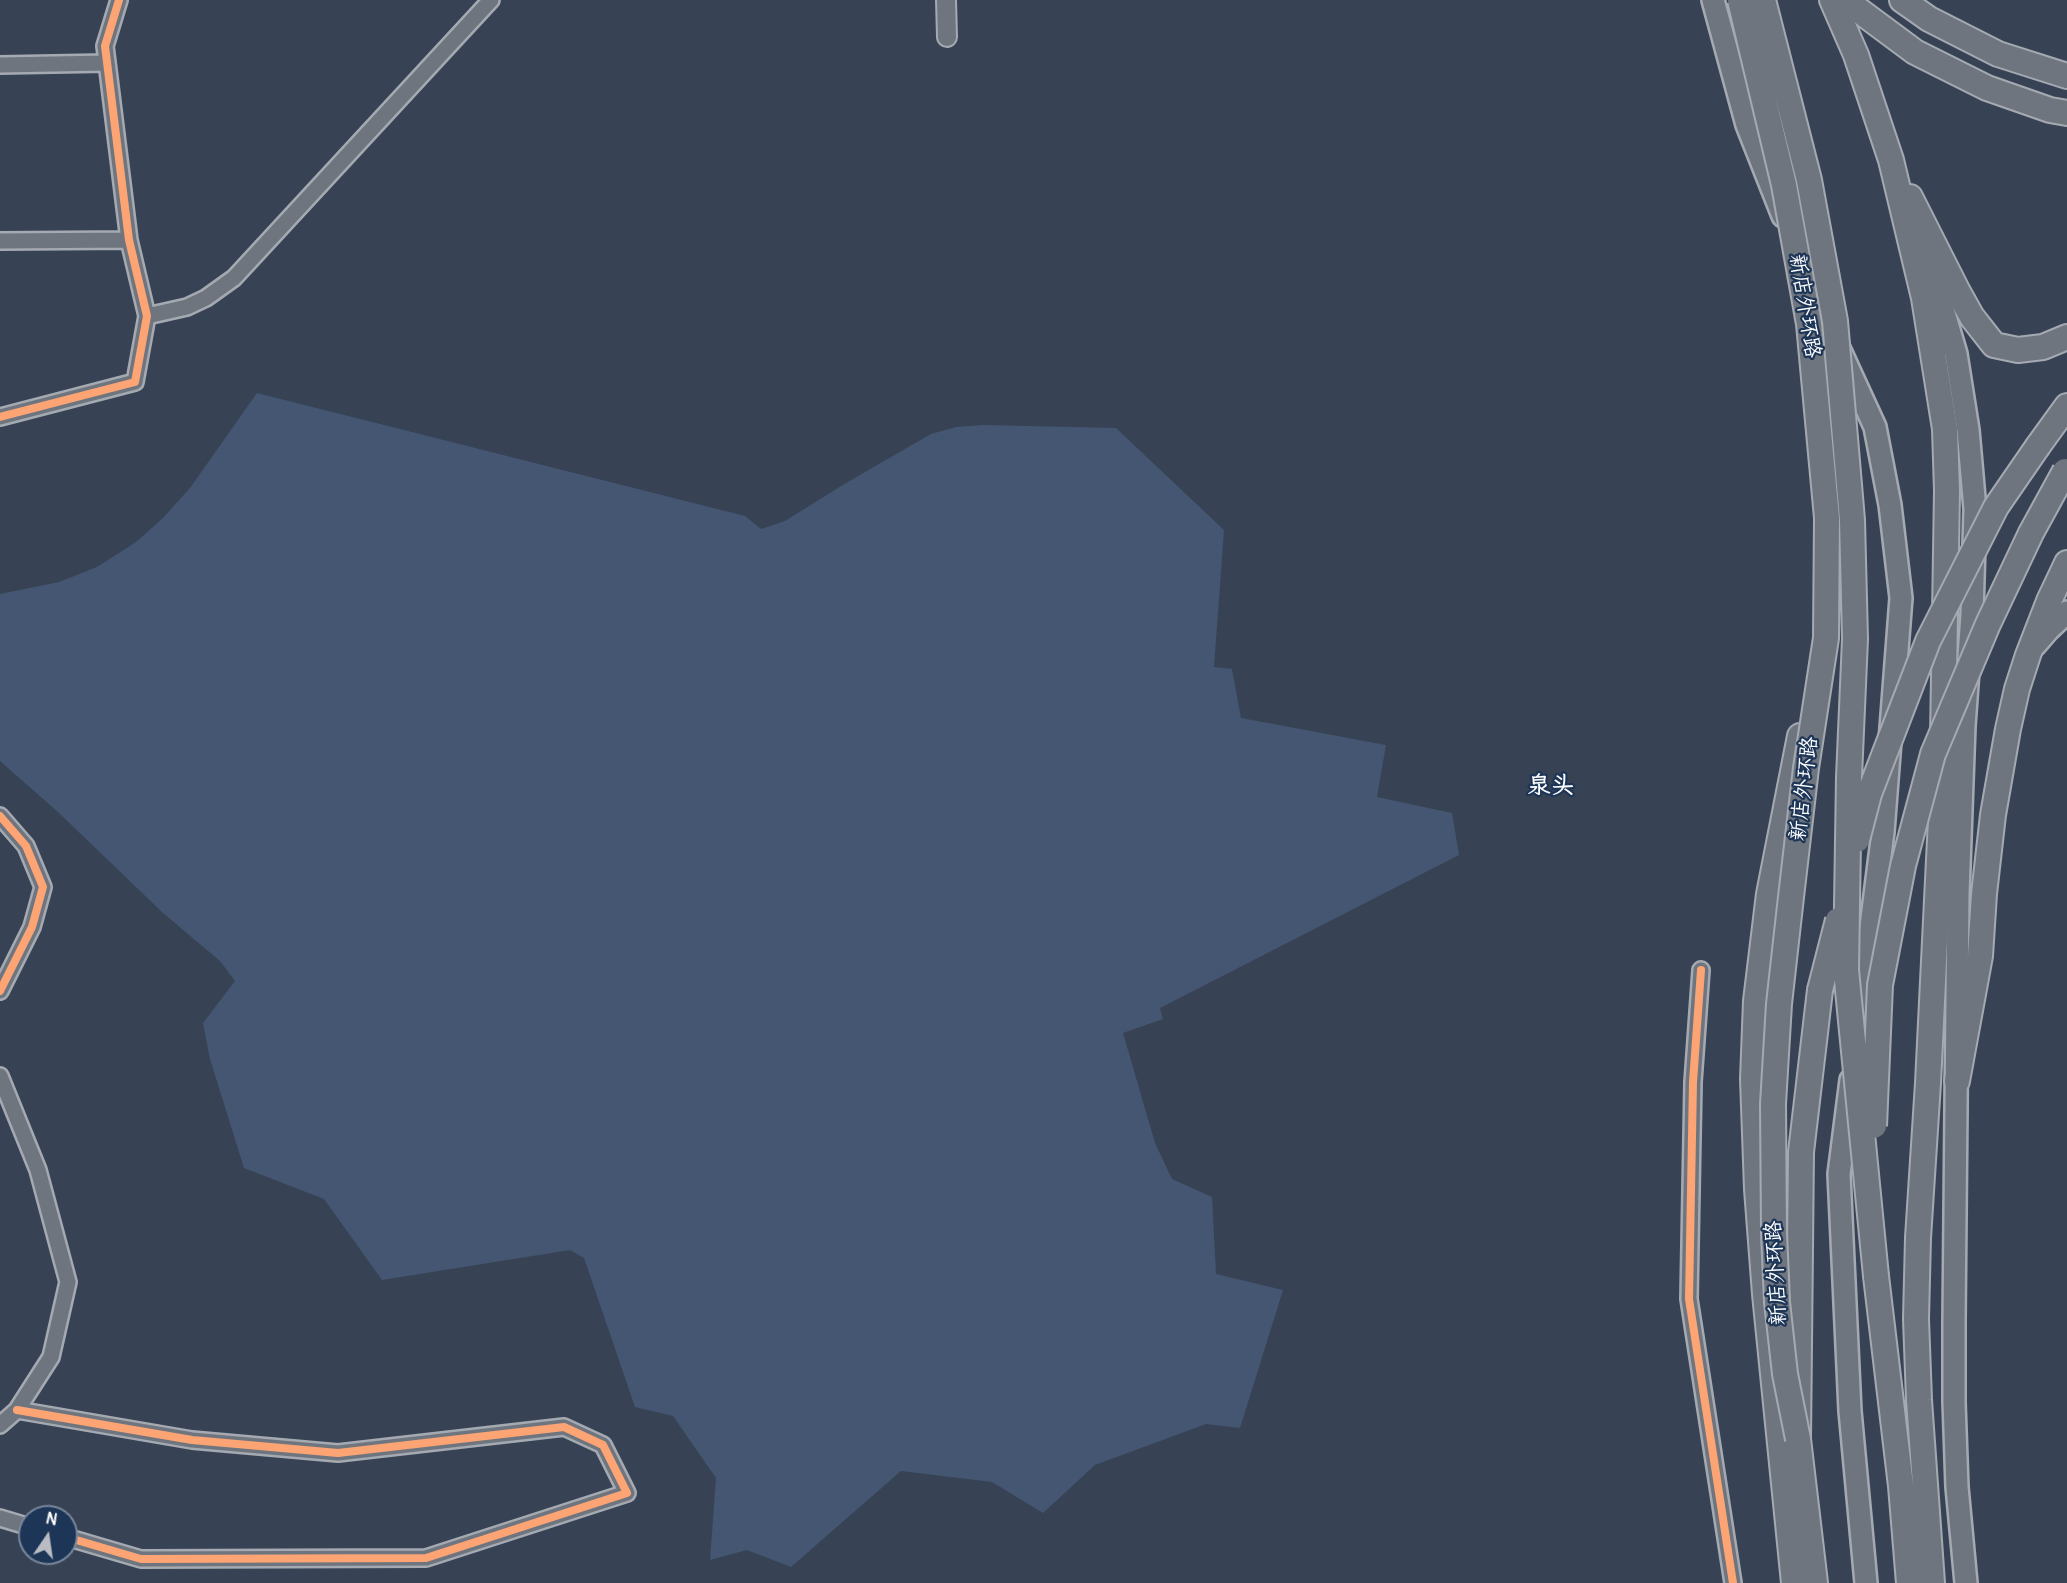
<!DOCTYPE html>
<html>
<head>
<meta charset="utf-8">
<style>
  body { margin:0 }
  #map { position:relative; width:2067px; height:1583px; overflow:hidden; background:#374354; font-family:Pangolin,sans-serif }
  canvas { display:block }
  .north { position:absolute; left:18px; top:1505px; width:60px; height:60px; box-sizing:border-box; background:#1d3557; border:2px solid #77869a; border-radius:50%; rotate:13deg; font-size:16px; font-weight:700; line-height:24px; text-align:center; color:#fff }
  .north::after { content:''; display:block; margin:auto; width:21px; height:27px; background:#b9bdc3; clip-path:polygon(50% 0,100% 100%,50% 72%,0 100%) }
</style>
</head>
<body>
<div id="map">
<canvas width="2067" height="1583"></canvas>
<div class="north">N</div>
</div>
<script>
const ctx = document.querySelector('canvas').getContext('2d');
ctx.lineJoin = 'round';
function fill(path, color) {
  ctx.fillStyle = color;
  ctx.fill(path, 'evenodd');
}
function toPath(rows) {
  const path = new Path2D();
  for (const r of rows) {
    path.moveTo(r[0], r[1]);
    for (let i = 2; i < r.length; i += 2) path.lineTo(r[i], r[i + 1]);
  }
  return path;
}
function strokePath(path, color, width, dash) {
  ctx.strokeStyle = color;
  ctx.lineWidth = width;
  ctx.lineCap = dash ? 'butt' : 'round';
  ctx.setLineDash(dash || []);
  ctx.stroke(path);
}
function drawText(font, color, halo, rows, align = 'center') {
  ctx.font = font + ' Pangolin,"LXGW WenKai TC",sans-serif';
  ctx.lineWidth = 4.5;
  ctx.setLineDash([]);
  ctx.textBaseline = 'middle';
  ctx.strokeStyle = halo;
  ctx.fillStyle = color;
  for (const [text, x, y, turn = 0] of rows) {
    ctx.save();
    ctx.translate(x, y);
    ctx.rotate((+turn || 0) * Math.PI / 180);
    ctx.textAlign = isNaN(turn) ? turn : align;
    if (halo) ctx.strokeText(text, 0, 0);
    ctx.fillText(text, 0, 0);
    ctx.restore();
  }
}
fill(toPath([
  [257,393,745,516,761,529,785,521,846,483,931,434,956,427,983,425,1116,428,1224,530,1214,667,1232,669,1241,718,1386,745,1377,797,1452,813,1459,855,1160,1008,1163,1019,1123,1033,1155,1143,1172,1179,1212,1197,1216,1274,1283,1290,1240,1428,1206,1424,1095,1465,1043,1513,992,1482,901,1471,791,1567,747,1550,710,1560,716,1478,673,1416,635,1407,584,1258,570,1250,382,1280,324,1199,244,1168,210,1059,203,1023,235,981,220,961,163,913,59,813,0,761,0,594,59,582,97,567,136,542,163,518,190,488]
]), '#445671');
const minor = toPath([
  [0,65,107,63],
  [0,241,129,240],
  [147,316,187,307,206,298,234,278,491,0],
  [0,417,135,382,147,316,129,240,105,46,119,0],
  [0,816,26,846,43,887,32,927,0,991],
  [1701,970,1693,1082,1689,1299,1733,1583],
  [0,1076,38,1170,68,1282,51,1357,17,1410,0,1425],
  [17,1410,192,1440,338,1453,564,1427,603,1445,627,1493,426,1558,141,1559,66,1537],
  [0,1518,30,1527]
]);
const tertiary = toPath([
  [946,0,947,37]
]);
const secondary = toPath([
  [1713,0,1747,125,1783,216],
  [1923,241,1956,354,1968,430,1975,509,1972,615,1964,726,1958,894,1954,1321,1954,1402,1957,1487,1966,1583],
  [1820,307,1875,427,1890,505,1901,598,1883,832,1858,1029],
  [1832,591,1847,528],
  [2035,645,2048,630,2067,612],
  [1851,1080,1839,1174,1850,1411,1866,1583]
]);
const trunk = toPath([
  [1832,0,1856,55,1891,160,1924,298,1945,429,1947,491,1942,799,1928,1083,1918,1238,1916,1319,1919,1400,1932,1583],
  [1845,0,1915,52,1987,88,2050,110,2067,113],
  [1902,0,1929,19,1998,54,2067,76],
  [1910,197,1957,290,1972,317,1994,345,2018,350,2043,347,2067,337],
  [2038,446,2067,406],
  [1957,1081,1980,956,1984,894,1993,815,2008,729,2017,689,2028,655,2049,601,2067,563],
  [1876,1276,1901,1486,1909,1583],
  [1794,1583,1765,1294,1757,1189,1753,1079,1756,1001,1769,894,1800,736],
  [1815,1583,1798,1439,1801,1152,1820,990]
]);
strokePath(minor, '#a5aab2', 20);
strokePath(tertiary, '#a5aab2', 22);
strokePath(secondary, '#a5aab2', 26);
strokePath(trunk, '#a5aab2', 28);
strokePath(minor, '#6f757e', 15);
strokePath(tertiary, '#6f757e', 18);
strokePath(secondary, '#6f757e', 21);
strokePath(trunk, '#6f757e', 24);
const trunkBridge = toPath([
  [1740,0,1784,185,1809,324,1827,518,1826,638,1806,768,1791,897,1779,1004,1773,1104,1774,1233,1777,1302,1785,1374,1798,1439],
  [1763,0,1809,180,1835,321,1852,520,1855,639,1849,777,1846,970,1876,1276],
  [1857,840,1869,794,1928,641,1996,507,2038,446],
  [1820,990,1838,920],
  [1874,1126,1880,985,1903,866,1933,754,1988,624,2031,533,2065,471]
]);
strokePath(trunkBridge, '#a5aab2', 28, []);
strokePath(trunkBridge, '#6f757e', 24);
strokePath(toPath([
  [0,417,135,382,147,316,129,240,105,46,119,0],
  [0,816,26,846,43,887,32,927,0,991],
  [1701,970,1693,1082,1689,1299,1733,1583],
  [17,1410,192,1440,338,1453,564,1427,603,1445,627,1493,426,1558,141,1559,66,1537]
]), '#fda474', 8);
drawText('21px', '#fff', '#1d3557', [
  ["新店外环路",1804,306,81],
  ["新店外环路",1805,789,-83],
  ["新店外环路",1777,1273,-93]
]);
drawText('bold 24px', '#fff', '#1d3557', [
  ["泉头",1551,787]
]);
</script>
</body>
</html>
